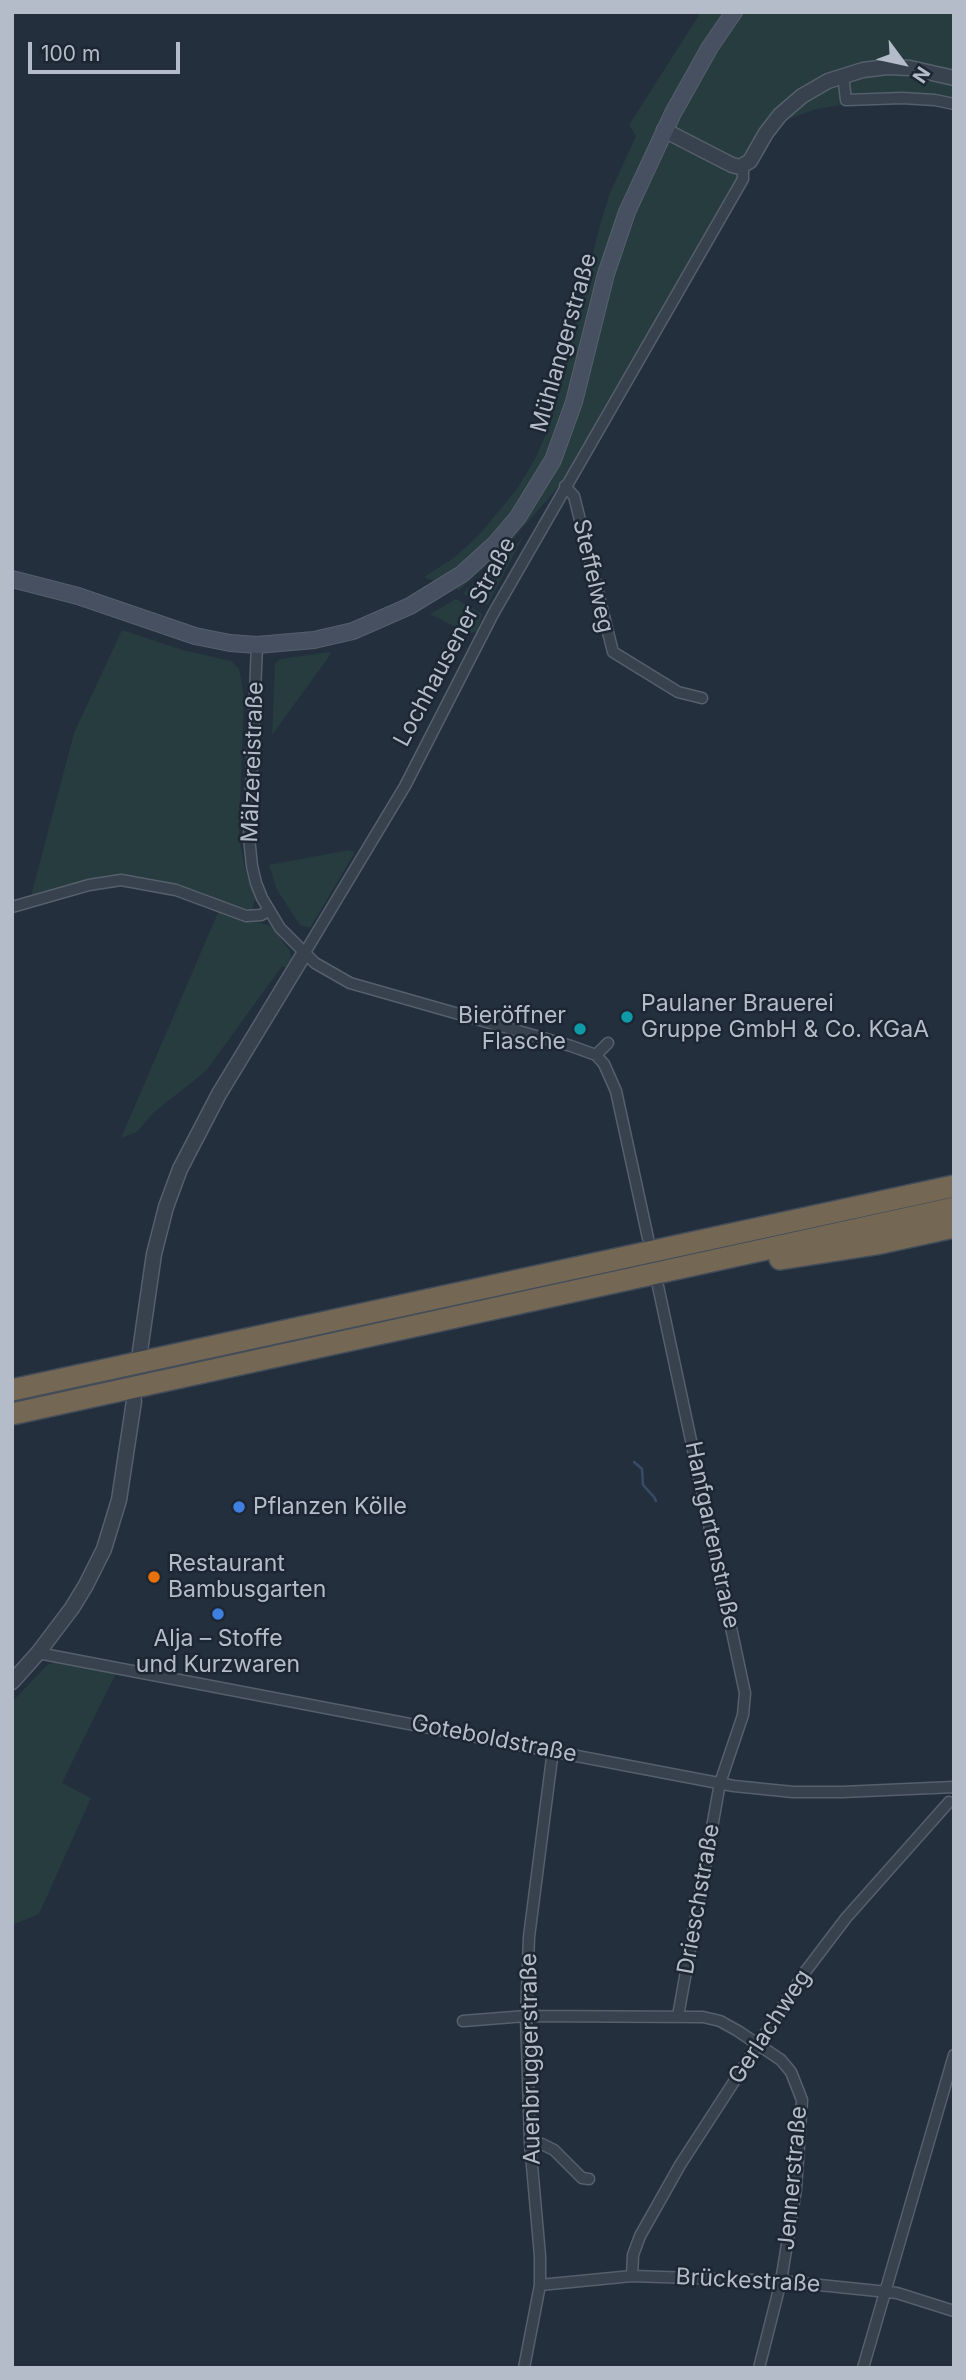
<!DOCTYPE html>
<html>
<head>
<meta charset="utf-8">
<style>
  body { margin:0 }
  #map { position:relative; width:966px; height:2380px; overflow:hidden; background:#242f3e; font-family:Inter,sans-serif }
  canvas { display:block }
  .frame { position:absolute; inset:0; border:14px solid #b4bcc9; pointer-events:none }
  .north { position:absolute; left:868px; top:28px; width:70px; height:70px; -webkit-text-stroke:5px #1d2633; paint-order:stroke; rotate:123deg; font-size:19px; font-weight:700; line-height:28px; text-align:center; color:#b4bcc9 }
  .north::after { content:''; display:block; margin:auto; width:24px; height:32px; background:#b4bcc9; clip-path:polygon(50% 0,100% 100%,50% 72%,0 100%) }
  .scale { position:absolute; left:28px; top:42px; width:152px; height:32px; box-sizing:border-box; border:4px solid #b4bcc9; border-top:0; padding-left:9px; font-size:21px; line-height:24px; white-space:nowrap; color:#b4bcc9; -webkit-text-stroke:5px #1d2633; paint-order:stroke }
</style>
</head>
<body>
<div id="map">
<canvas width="966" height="2380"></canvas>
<div class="frame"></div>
<div class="north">N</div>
<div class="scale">100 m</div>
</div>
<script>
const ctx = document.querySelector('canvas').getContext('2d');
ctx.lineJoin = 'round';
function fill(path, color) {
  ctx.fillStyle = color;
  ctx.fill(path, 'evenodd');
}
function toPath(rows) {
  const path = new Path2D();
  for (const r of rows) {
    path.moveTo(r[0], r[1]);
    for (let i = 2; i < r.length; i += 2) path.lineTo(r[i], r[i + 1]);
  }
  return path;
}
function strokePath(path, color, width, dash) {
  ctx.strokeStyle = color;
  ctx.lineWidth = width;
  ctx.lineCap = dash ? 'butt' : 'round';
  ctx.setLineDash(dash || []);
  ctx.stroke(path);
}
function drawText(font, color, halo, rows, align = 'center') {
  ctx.font = font + ' Inter,sans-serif';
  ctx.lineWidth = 5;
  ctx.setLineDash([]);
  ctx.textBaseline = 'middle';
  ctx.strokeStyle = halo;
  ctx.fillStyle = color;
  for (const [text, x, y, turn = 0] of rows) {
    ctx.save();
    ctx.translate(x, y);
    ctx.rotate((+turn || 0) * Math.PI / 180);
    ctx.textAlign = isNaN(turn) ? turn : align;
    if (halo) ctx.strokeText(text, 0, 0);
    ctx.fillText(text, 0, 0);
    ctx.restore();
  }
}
fill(toPath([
  [701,12,954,12,954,110,921,104,847,104,816,109,786,120,734,182,560,485,501,553,459,590,424,577,455,557,479,535,517,489,536,457,550,425,600,225,610,193,636,136,629,125],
  [523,537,488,604,480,604,464,594,465,591,503,559],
  [456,599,482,614,478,631,472,633,466,632,430,614],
  [122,630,183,650,231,661,239,669,244,696,239,836,245,869,255,898,252,911,235,909,223,902,170,884,135,878,107,877,31,896,74,733],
  [331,652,328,658,272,735,275,664,280,659],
  [349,850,355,852,310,928,300,925,277,890,269,865],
  [220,908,235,916,271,926,290,951,291,958,288,969,282,966,206,1071,153,1113,137,1132,121,1138],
  [646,1262,647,1268,165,1373,164,1366],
  [59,1661,117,1671,62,1783,91,1798,39,1914,12,1925,12,1702,47,1665]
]), '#263c3f');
strokePath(toPath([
  [634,1462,642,1469,643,1485,654,1497,656,1501]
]), '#394c67', 2.5);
const minor = toPath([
  [843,75,846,100,902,98,935,100,954,104],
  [565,486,574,496,613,652,678,692,702,698],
  [257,645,249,837,252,866,256,883,262,898,280,928,315,963,350,983,571,1046,596,1055,604,1064,616,1091,648,1238],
  [12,907,89,885,121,880,176,890,246,916,261,915,268,911],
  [304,954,405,786,493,614,743,179,743,166],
  [596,1055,608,1043],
  [658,1286,745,1693,743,1715,720,1783,678,2016],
  [38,1653,734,1786,793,1792,842,1792,954,1787],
  [463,2021,526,2016,703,2017,720,2021,738,2031,781,2060,791,2072,802,2100,796,2189,781,2281,759,2368],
  [530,2143,542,2144,554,2150,582,2178,589,2179],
  [632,2276,633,2255,640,2236,680,2165,805,1972,846,1918,949,1802],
  [540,2285,632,2276,781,2281,897,2293,954,2311],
  [524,2368,540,2285,540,2256,530,2143,526,2016,529,1937,553,1750],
  [863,2368,954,2055]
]);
const tertiary = toPath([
  [664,130,732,165,740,167,750,161,766,133,780,115,802,96,828,81,863,70,887,67,910,68,954,78],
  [140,1351,154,1254,166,1207,180,1169,219,1094,304,954],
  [12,1682,38,1653,72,1608,86,1585,104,1549,119,1500,134,1401]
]);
const secondary = toPath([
  [12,579,78,596,195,636,230,643,257,645,314,640,353,631,410,606,462,574,495,544,518,517,553,460,574,402,606,274,627,212,673,113,710,47,734,12]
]);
const motorway = toPath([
  [780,1259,876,1244,954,1227],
  [12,1390,954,1186],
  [12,1414,954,1208]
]);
strokePath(minor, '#565f6c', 13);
strokePath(tertiary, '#565f6c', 17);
strokePath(secondary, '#565f6c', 18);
strokePath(motorway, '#434c59', 24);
strokePath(minor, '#38414e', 10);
strokePath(tertiary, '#38414e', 14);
strokePath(secondary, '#465061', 16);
strokePath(motorway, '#746855', 21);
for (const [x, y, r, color] of [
  [627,1017,7,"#0f9aa8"],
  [580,1029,7,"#0f9aa8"],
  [239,1507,7,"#3f7fe0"],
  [154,1577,7,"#e8710a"],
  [218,1614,7,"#3f7fe0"]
]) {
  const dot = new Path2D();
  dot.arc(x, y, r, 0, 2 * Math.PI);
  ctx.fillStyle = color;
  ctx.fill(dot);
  strokePath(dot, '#1d2633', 2.5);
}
drawText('23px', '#b4bcc9', '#1d2633', [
  ["Mühlangerstraße",564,343,-74],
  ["Steffelweg",593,576,77],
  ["Lochhausener Straße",455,642,-62],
  ["Mälzereistraße",253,762,-88],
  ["Hanfgartenstraße",712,1535,78],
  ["Goteboldstraße",494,1739,11],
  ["Drieschstraße",699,1899,-80],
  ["Gerlachweg",770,2027,-57],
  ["Auenbruggerstraße",531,2059,-91],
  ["Jennerstraße",793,2178,-85],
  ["Brückestraße",748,2281,3]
]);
drawText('23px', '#b4bcc9', '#1d2633', [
  ["Paulaner Brauerei",641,1004],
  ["Gruppe GmbH & Co. KGaA",641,1030],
  ["Bieröffner",566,1016,"right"],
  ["Flasche",566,1042,"right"],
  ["Pflanzen Kölle",253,1507],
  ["Restaurant",168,1564],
  ["Bambusgarten",168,1590],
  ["Alja – Stoffe",218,1639,"center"],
  ["und Kurzwaren",218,1665,"center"]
], 'left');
</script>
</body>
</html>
